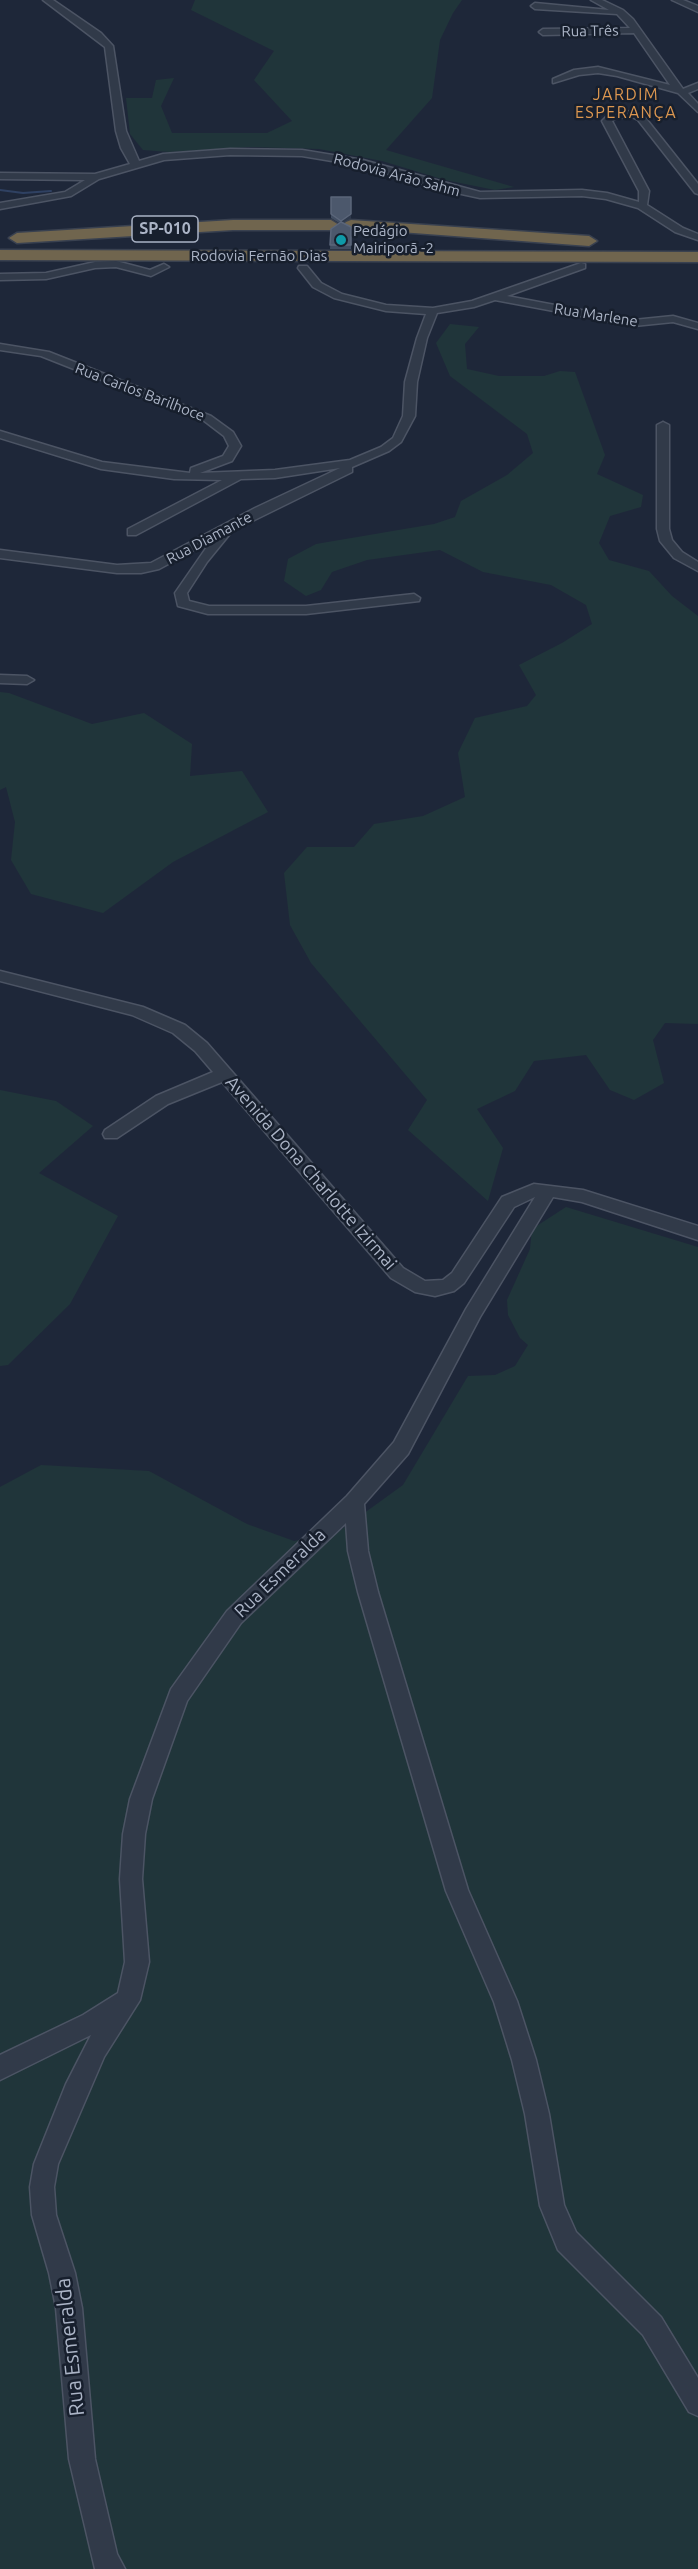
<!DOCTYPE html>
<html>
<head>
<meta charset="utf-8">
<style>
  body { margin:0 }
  canvas { display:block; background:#1e2739 }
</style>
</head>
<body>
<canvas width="698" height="2569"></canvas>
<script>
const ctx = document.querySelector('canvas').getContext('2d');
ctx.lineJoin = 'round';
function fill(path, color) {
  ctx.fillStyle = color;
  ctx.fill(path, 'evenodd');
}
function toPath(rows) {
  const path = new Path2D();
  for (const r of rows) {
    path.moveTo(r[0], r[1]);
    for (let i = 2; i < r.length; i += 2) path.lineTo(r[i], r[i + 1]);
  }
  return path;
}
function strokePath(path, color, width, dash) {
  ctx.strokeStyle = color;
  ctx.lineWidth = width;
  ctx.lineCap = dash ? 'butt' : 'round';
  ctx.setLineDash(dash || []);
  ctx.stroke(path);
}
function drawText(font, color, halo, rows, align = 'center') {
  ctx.font = font + ' Ubuntu,sans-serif';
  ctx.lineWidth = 5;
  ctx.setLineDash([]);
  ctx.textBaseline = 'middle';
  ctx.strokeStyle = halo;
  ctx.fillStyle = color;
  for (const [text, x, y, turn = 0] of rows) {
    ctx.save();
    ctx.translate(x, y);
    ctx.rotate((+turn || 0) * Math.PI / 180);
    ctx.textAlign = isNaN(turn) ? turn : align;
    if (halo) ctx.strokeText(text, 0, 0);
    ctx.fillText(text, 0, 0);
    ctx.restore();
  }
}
fill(toPath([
  [195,0,462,0,453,13,440,40,432,98,386,150,514,187,495,190,445,180,382,161,319,149,250,147,169,152,143,150,130,134,126,98,152,98,156,80,174,78,161,106,172,133,267,133,292,121,254,80,274,51,191,10],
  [450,324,479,327,465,344,467,369,499,376,544,376,560,371,575,372,605,455,597,474,643,495,641,507,610,516,599,543,609,560,649,571,672,596,698,616,698,1024,665,1023,653,1040,664,1083,634,1100,610,1090,586,1055,534,1061,515,1091,477,1109,503,1148,488,1201,408,1130,427,1100,311,963,290,925,284,873,307,847,354,847,374,824,423,816,465,797,458,753,475,718,527,706,536,695,519,665,562,643,592,624,586,605,551,585,483,572,440,550,367,560,332,572,321,590,306,596,284,581,288,559,316,544,434,524,455,517,461,501,507,475,533,453,527,434,450,376,436,343],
  [0,692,9,693,92,724,144,713,192,744,190,776,242,771,268,812,173,862,103,913,31,894,11,860,15,822,6,787,0,790],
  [0,1090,56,1101,93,1126,39,1173,118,1216,70,1304,8,1365,0,1366],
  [566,1207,698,1247,698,2569,0,2569,0,1487,41,1465,149,1471,247,1524,294,1541,338,1532,403,1485,468,1376,495,1375,515,1366,528,1345,520,1338,508,1315,507,1300,530,1249,532,1229]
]), '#20353a');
strokePath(toPath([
  [0,190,23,193,51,191]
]), '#2f4162', 2);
const minor = toPath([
  [43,0,53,0,101,33,113,46,126,131,139,161,163,154,230,149,302,150,363,160,480,192,582,190,607,193,639,202,639,191,602,121,610,113,633,111,644,116,698,184,698,194,695,193,638,120,632,117,616,118,612,121,649,191,647,205,683,228,698,234,698,240,675,232,638,208,606,199,582,196,480,198,443,190,362,166,302,156,230,155,164,160,99,179,71,196,0,209,0,203,65,192,85,180,0,179,0,173,95,174,130,164,121,148,116,131,105,47,43,0],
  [591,0,602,0,623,10,633,19,683,89,698,83,698,89,688,93,698,104,698,112,678,93,617,76,598,73,579,75,553,83,553,79,574,70,598,67,670,85,634,33,543,35,539,32,543,29,630,28,617,14,535,9,531,6,535,3,609,10,591,0],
  [672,0,683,0,698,6,698,12,672,0],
  [116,261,150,270,164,264,169,267,151,276,116,267,95,268,46,279,0,280,0,274,46,273,95,262,116,261],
  [581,263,585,264,585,268,507,296,634,320,673,316,698,323,698,329,673,322,634,326,495,300,474,307,437,313,427,338,417,382,415,416,401,442,389,451,352,467,352,472,228,533,229,535,207,562,187,593,189,601,209,606,306,606,414,594,420,598,419,601,306,614,208,614,178,606,175,593,211,541,159,569,141,573,117,573,0,558,0,550,117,565,151,563,255,508,340,468,275,478,241,479,136,535,128,535,128,529,222,480,174,479,101,469,0,438,0,431,102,462,190,473,191,468,223,456,229,446,224,436,203,420,41,356,0,350,0,344,49,352,211,416,233,432,241,446,232,461,200,473,275,470,350,460,381,447,393,438,403,416,405,382,417,338,426,314,386,311,334,298,313,287,298,268,299,266,307,266,321,283,342,294,386,305,433,308,472,301,581,263],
  [663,422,669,425,669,529,672,540,682,552,698,562,698,571,674,558,660,541,657,529,657,425,663,422],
  [0,675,27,676,34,680,27,684,0,683,0,675],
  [0,971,143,1007,185,1025,207,1043,403,1268,425,1281,443,1280,452,1273,502,1197,534,1184,583,1190,698,1226,698,1240,582,1202,553,1197,480,1317,408,1454,364,1504,368,1551,378,1592,468,1890,517,2001,536,2060,549,2114,564,2205,576,2232,661,2317,698,2378,698,2416,689,2412,643,2335,558,2250,540,2206,525,2114,512,2060,494,2002,446,1891,358,1592,348,1551,346,1523,241,1623,187,1701,152,1799,145,1834,142,1879,149,1962,140,2000,104,2057,58,2164,54,2187,56,2215,75,2273,82,2308,95,2459,117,2554,125,2569,95,2569,69,2459,56,2308,49,2273,32,2215,30,2187,34,2164,66,2084,91,2035,0,2080,0,2055,83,2015,118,1993,125,1962,120,1879,123,1834,130,1799,171,1689,227,1611,347,1496,394,1442,466,1309,535,1197,514,1207,464,1283,454,1291,435,1296,415,1292,391,1278,222,1082,168,1104,117,1138,105,1138,103,1134,105,1130,156,1096,213,1072,195,1051,173,1033,132,1015,0,981,0,971]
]);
const highway = toPath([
  [233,220,331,220,339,225,331,230,233,230,17,243,9,238,17,233,233,220],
  [351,220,589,236,597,241,589,246,346,228,343,225,346,222,351,220],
  [0,250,698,252,698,262,0,260,0,250]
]);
strokePath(minor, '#4c5464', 3);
strokePath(highway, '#394150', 3);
fill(minor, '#313a49');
fill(highway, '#70654e');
fill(toPath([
  [331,197,351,218,343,223,351,227,351,249,330,249,331,229,339,223,331,218]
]), '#414d61');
fill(toPath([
  [351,214,351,218,341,224,341,221]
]), '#2e394c');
const building = toPath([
  [331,197,351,197,351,214,341,221,331,214,331,197],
  [341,222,351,227,351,245,330,245,331,229,341,222]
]);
fill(building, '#4c586c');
strokePath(building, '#5b667a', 1.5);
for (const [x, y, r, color] of [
  [341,240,6,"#0f9aa8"]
]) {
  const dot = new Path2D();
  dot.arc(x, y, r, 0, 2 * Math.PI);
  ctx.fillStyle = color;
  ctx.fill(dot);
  strokePath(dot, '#171f2d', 2);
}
drawText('15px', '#abb4c6', '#171f2d', [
  ["Rua Três",590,31,-1],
  ["Rodovia Arão Sahm",397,175,15],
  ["Rodovia Fernão Dias",259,256],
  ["Rua Marlene",596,315,9],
  ["Rua Carlos Barilhoce",140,392,21],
  ["Rua Diamante",209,538,-28]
]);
drawText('15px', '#abb4c6', '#171f2d', [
  ["Pedágio",353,231],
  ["Mairiporã -2",353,248]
], 'left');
ctx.letterSpacing = '1.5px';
drawText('16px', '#dd9750', '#171f2d', [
  ["JARDIM",626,95],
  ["ESPERANÇA",626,113]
]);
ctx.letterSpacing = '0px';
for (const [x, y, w] of [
  [165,229,66]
]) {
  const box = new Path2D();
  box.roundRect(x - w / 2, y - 13, w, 26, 4.5);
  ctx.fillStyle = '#171f2d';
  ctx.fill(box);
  strokePath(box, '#abb4c6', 1.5);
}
drawText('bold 16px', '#abb4c6', null, [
  ["SP-010",165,229]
]);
drawText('18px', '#abb4c6', '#171f2d', [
  ["Avenida Dona Charlotte Izirmai",311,1173,49],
  ["Rua Esmeralda",280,1573,-44]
]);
drawText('21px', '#abb4c6', '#171f2d', [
  ["Rua Esmeralda",70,2347,-96]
]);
</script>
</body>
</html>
